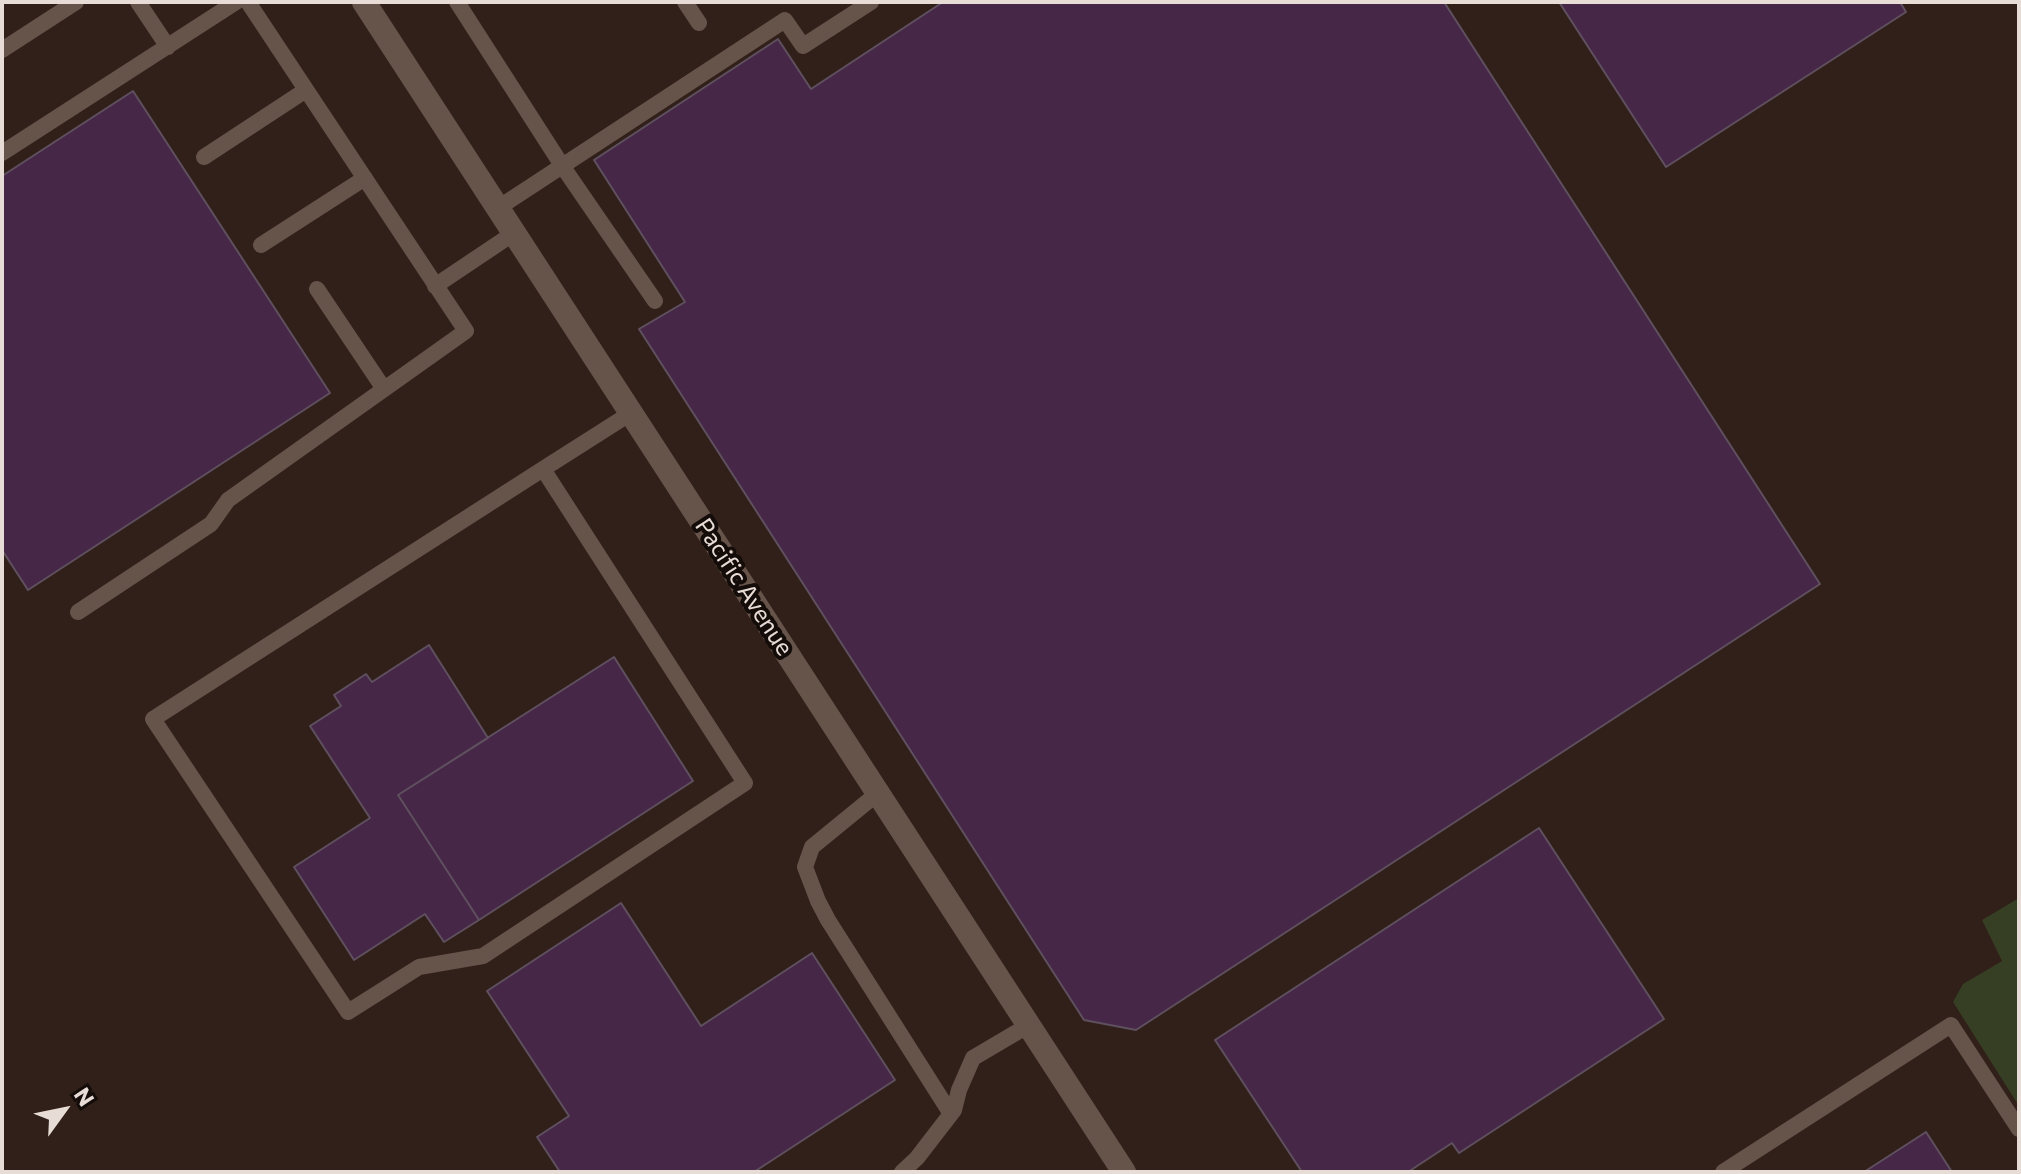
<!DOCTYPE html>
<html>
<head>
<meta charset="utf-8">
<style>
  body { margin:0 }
  #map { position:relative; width:2021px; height:1174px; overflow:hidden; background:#312019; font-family:Commissioner,sans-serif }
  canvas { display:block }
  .frame { position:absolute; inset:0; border:4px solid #e8dcd7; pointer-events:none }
  .north { position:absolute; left:24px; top:1070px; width:80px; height:80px; -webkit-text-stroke:6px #140c09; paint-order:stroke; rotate:57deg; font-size:22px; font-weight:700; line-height:32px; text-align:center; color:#e8dcd7 }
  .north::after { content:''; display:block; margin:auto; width:28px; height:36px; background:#e8dcd7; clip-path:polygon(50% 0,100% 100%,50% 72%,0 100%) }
</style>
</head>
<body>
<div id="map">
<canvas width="2021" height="1174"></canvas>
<div class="frame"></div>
<div class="north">N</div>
</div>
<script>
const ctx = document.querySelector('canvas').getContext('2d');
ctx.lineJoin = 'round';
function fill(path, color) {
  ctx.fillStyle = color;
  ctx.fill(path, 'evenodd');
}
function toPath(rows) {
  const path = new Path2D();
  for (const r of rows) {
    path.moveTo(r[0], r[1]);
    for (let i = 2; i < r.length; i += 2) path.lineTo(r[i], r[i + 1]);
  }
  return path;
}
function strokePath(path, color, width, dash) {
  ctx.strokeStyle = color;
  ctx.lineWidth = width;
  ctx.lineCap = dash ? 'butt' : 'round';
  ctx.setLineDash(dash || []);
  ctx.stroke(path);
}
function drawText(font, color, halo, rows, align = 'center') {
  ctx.font = font + ' Commissioner,sans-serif';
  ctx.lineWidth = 8;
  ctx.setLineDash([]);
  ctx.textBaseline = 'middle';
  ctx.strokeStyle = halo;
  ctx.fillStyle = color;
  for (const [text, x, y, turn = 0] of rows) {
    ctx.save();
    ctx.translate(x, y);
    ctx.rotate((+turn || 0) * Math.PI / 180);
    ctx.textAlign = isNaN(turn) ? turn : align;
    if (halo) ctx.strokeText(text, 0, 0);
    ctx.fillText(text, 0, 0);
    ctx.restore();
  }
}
fill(toPath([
  [2019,898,2019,1106,1953,1002,1963,984,2002,961,1982,920]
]), '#363e24');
const building = toPath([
  [943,2,1444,2,1820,584,1136,1030,1084,1020,639,329,685,302,594,160,778,39,811,89,943,2],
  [1559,2,1900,2,1906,12,1666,167,1559,2],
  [133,91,330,393,28,590,2,550,2,176,133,91],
  [429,645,488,738,398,795,479,920,444,942,425,914,354,960,294,867,370,818,310,726,341,706,334,695,366,674,372,682,429,645],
  [614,657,693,781,479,920,398,795,614,657],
  [1539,828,1664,1019,1459,1153,1452,1143,1408,1172,1302,1172,1215,1040,1539,828],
  [621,903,701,1026,812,953,895,1080,754,1172,560,1172,537,1137,569,1116,487,991,621,903],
  [1926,1132,1952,1172,1864,1172,1926,1132]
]);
fill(building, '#472747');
strokePath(building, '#5e505e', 2);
strokePath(toPath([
  [138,2,168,47],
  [457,2,563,167,655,301],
  [685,2,699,23],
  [2,50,76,2],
  [2,153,236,2],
  [204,157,306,90],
  [498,208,785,20,803,46,871,2],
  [261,245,365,178],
  [435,286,514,233],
  [317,289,384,389],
  [543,469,745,783,483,956,419,967,348,1012,153,719,543,469,631,413],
  [78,612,211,524,228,500,466,331,248,2],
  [878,793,812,847,805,867,818,901,828,920,951,1114],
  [902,1172,917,1158,954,1110,959,1090,973,1058,1029,1025],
  [1723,1172,1951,1025,2019,1129]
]), '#66534a', 16);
strokePath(toPath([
  [364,2,1124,1172]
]), '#66534a', 24);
drawText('24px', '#e8dcd7', '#140c09', [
  ["Pacific Avenue",744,587,57]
]);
</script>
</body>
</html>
